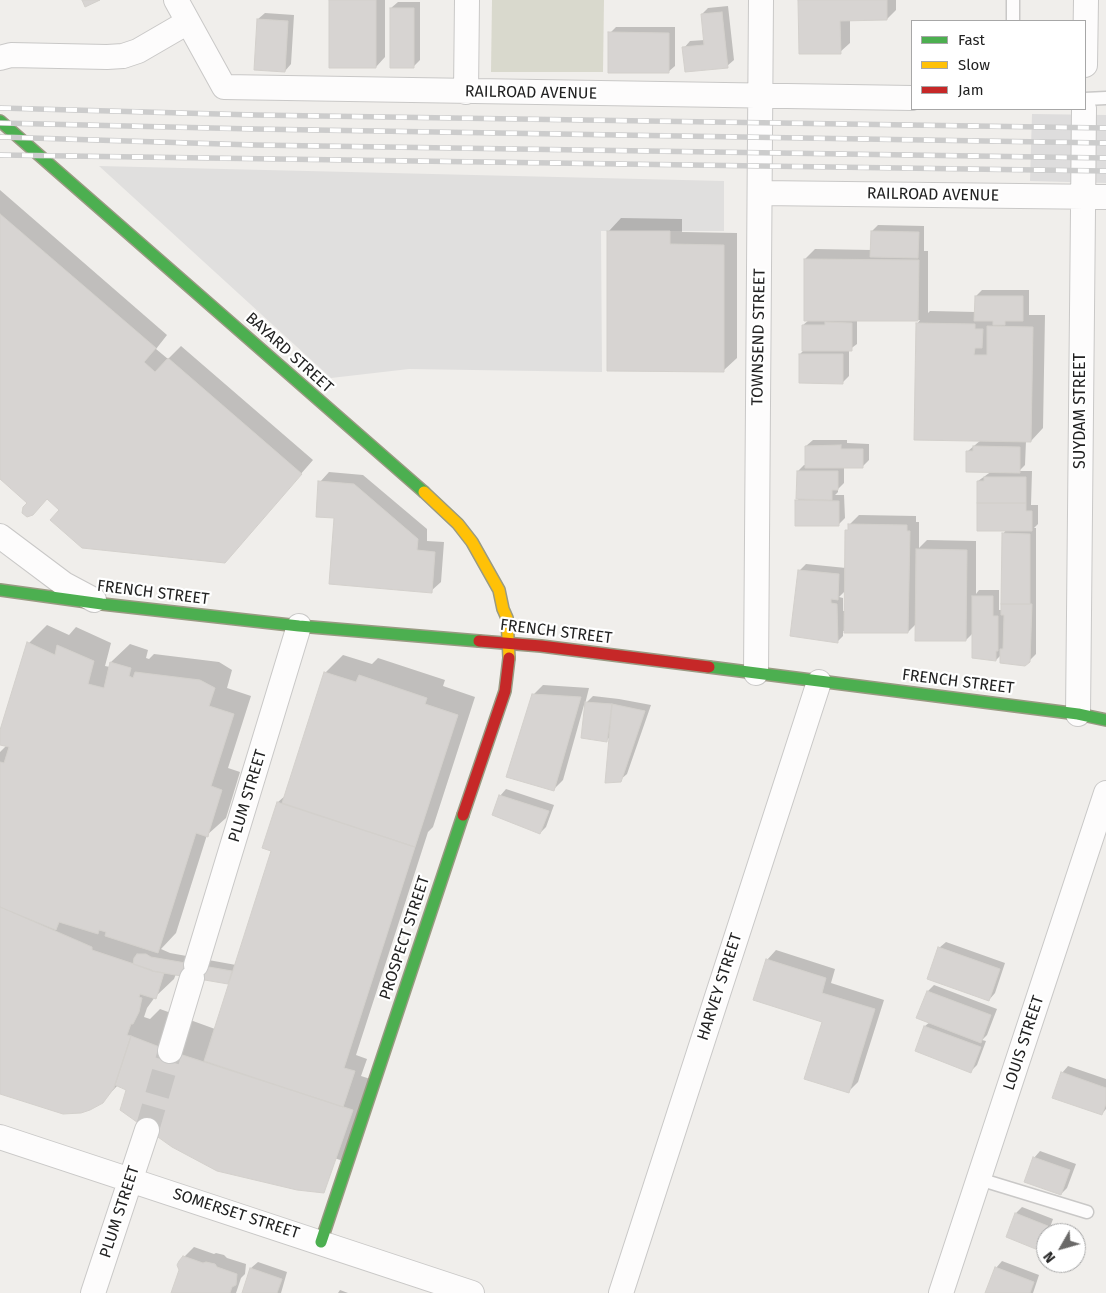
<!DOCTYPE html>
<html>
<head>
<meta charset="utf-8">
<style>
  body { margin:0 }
  #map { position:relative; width:1106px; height:1293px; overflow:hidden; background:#f0eeeb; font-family:"Fira Sans",sans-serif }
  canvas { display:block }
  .legend { position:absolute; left:911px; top:20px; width:175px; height:90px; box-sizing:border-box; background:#fff; border:1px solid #a7a7a7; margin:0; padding:6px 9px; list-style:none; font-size:15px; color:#222 }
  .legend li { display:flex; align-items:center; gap:10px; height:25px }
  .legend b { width:25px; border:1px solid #a7a7a7 }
  .north { position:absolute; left:1036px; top:1223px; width:50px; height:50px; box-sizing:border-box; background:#fff; border:1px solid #a7a7a7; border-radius:50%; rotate:232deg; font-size:14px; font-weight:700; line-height:20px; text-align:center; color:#222 }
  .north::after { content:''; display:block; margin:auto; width:18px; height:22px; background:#6a6968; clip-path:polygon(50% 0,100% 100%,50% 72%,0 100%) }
</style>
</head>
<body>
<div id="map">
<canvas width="1106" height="1293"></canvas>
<ul class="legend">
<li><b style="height:6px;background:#4caf50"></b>Fast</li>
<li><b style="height:6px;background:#ffc107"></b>Slow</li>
<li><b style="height:6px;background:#c62828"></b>Jam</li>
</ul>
<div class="north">N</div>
</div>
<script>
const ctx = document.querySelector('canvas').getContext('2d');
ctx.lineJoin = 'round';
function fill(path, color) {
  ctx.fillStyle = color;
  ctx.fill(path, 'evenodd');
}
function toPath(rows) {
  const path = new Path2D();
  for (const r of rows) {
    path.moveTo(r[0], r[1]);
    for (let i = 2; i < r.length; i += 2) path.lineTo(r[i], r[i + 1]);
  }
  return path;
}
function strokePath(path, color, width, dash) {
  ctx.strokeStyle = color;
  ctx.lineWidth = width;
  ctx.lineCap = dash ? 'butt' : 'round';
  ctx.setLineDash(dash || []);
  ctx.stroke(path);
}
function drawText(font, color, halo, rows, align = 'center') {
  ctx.font = font + ' "Fira Sans",sans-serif';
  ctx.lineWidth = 4.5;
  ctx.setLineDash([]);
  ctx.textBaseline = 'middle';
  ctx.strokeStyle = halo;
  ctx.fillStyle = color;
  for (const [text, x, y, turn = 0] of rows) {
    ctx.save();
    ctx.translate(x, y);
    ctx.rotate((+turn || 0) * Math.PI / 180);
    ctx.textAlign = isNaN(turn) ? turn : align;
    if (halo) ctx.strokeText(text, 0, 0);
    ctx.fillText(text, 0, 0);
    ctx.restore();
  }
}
fill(toPath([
  [492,0,604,0,603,72,491,72]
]), '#d9d9cd');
fill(toPath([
  [99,166,724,181,724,231,601,231,602,372,409,369,331,378]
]), '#e0dfde');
fill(toPath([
  [1032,114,1106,115,1106,183,1030,181]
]), '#dedddd');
fill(toPath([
  [330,0,385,0,385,57,376,67],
  [799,0,896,0,896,10,887,19,850,20,850,43,840,52],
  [398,2,420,2,420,60,414,66,391,8],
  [728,6,734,60,727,66,684,48,690,41,705,40,702,14,708,8],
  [265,13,294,15,291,64,285,71,258,19],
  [616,27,675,27,675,66,668,72,610,33],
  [0,190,167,335,156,349,168,359,181,346,313,460,224,562,61,510,48,498,29,502,0,477],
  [621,218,682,219,682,232,737,233,737,358,724,370,609,231],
  [878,225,924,226,924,251,928,251,928,313,930,311,976,312,976,296,982,290,1029,290,1029,315,1045,315,1043,428,1031,441,1026,441,1025,465,1019,471,1032,471,1031,505,1038,505,1038,524,1034,528,1036,528,1036,654,1029,661,1001,655,996,660,973,633,966,640,916,624,908,632,843,631,843,636,837,642,799,571,806,564,846,568,847,531,849,529,849,525,859,515,916,516,916,522,919,522,919,548,927,540,976,541,976,594,979,590,999,590,999,610,1002,610,1003,534,1006,530,978,481,992,471,968,451,981,440,917,324,920,320,857,320,857,344,849,350,849,376,843,382,800,354,805,349,803,325,809,320,805,259,815,249,872,250,872,231],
  [846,590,846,611,843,611,843,598,839,597],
  [813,440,847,440,847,443,869,444,869,460,863,466,844,466,844,483,838,489,838,492,835,495,844,495,845,518,838,525,796,501,800,498,798,471,804,465,806,465,806,446],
  [329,472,363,475,427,529,427,541,444,542,441,582,431,591,320,482],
  [47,625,69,635,76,627,111,643,105,666,110,667,111,662,130,644,148,650,146,658,149,659,154,654,219,662,232,670,227,688,251,696,228,768,240,772,226,818,207,835,176,933,161,949,170,953,236,965,272,850,264,847,278,802,286,795,325,673,343,655,372,664,378,658,445,680,443,686,475,697,433,827,428,832,356,1055,367,1059,361,1076,380,1082,352,1164,118,1085,102,1102,0,1092,0,752,7,745,0,743,0,734,29,643],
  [176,974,228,983,231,979,215,1029,160,1009,150,1019,144,1017,147,1008,155,997,174,979],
  [543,685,589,688,585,704,593,696,619,699,651,705,627,774,620,780,610,737,606,741,584,705,563,780,553,790,533,695],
  [506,789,554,805,546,827,540,833,500,796],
  [946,942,1005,963,995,993,989,1000,939,948],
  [776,950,835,969,831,983,884,1000,858,1082,848,1092,823,1021,767,960],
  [934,985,997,1009,987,1035,982,1040,986,1041,977,1065,971,1071,916,1050,925,1026,930,1022,918,1018,928,991],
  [1068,1066,1106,1079,1106,1109,1102,1114,1062,1073],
  [1040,1151,1076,1164,1067,1188,1061,1194,1034,1158],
  [1022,1207,1053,1219,1048,1233,1046,1233,1044,1242,1038,1249,1016,1213],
  [194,1247,214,1254,216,1253,224,1255,227,1258,246,1264,245,1274,241,1278,236,1293,173,1293,180,1270,180,1261],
  [1002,1261,1039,1275,1033,1293,989,1293,996,1268],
  [258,1262,287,1272,281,1293,243,1293,251,1268],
  [340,1290,348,1293,338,1293]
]), '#0003');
const building = toPath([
  [82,0,100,0,85,7,82,0],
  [329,0,376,0,376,68,329,68,329,0],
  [798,0,887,0,887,20,840,21,841,54,799,54,798,0],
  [390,8,414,8,414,68,390,68,390,8],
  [722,12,728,68,685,72,682,47,704,45,701,14,722,12],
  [257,19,288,21,285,72,254,70,257,19],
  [608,32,669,33,669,73,608,73,608,32],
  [0,214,156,348,144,362,155,372,168,358,302,474,225,563,82,548,50,520,59,510,47,499,33,515,27,517,22,513,23,507,27,503,0,479,0,214],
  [607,231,670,231,670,244,724,245,724,372,607,371,607,231],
  [871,231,919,232,918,258,870,257,871,231],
  [804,259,919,260,918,321,804,321,804,259],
  [975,296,1023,296,1023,321,1005,321,1005,325,993,325,993,321,974,321,975,296],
  [825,322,852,323,852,351,802,351,802,325,825,325,825,322],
  [916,323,975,324,975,329,983,329,982,348,975,348,974,355,987,355,987,326,1033,327,1031,442,914,440,916,323],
  [799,354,843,354,843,384,799,383,799,354],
  [841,445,841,449,863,449,863,468,805,468,805,446,841,445],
  [973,446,1020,447,1020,473,966,472,966,451,973,451,973,446],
  [797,471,838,471,838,490,832,490,832,500,796,499,797,471],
  [984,477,1026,477,1026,503,977,503,977,481,984,481,984,477],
  [318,481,354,484,418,539,417,550,435,552,432,593,329,584,334,518,316,517,318,481],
  [795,500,839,501,839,526,795,526,795,500],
  [977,503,1026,503,1026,511,1032,511,1032,531,977,531,977,503],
  [848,524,907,525,907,531,910,531,908,633,844,633,845,530,848,530,848,524],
  [1002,533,1030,534,1030,604,1001,604,1002,533],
  [916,549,967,550,966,641,915,641,916,549],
  [798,570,839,574,838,600,831,599,831,603,837,604,838,643,790,636,798,570],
  [972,596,993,596,993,616,998,616,998,651,996,651,996,661,972,658,972,596],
  [1001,604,1032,604,1030,662,1025,666,1000,663,1000,649,1003,649,1004,615,1001,615,1001,604],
  [27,642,55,655,57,645,94,661,88,684,104,688,110,662,131,668,129,676,133,678,135,672,200,680,215,688,209,706,234,714,211,786,222,790,209,832,208,837,196,833,158,953,105,936,106,932,99,930,98,934,59,922,56,930,0,907,0,762,4,763,9,747,0,745,0,730,27,642],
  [324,672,356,682,359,675,427,698,425,704,458,715,415,847,282,803,324,672],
  [532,694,581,697,554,791,506,777,532,694],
  [585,702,612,704,607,742,581,738,585,702],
  [612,704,645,711,621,782,605,783,612,704],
  [499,795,549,811,540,834,492,815,499,795],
  [277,802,415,847,344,1068,355,1071,343,1107,204,1061,271,851,262,848,277,802],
  [0,907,92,947,92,950,152,970,152,971,164,973,156,999,140,994,139,997,142,998,139,1012,133,1024,131,1024,127,1035,131,1036,114,1088,103,1103,90,1110,81,1113,63,1114,0,1094,0,907],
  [938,947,1000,969,989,1001,927,979,938,947],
  [137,954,146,954,151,957,232,971,228,984,152,971,133,964,134,958,137,954],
  [766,959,826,978,822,993,875,1009,849,1093,804,1079,822,1022,753,1000,766,959],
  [927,991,991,1015,981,1043,916,1018,927,991],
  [924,1026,981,1047,971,1073,915,1051,924,1026],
  [131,1036,170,1051,353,1110,324,1193,297,1190,217,1171,172,1147,120,1110,126,1090,115,1085,131,1036],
  [1061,1072,1106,1088,1106,1104,1102,1115,1052,1098,1061,1072],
  [1033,1157,1070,1170,1061,1195,1024,1182,1033,1157],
  [1015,1213,1048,1226,1038,1250,1006,1237,1015,1213],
  [183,1256,203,1263,206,1262,215,1264,217,1267,237,1274,236,1285,232,1287,230,1293,171,1293,179,1270,177,1265,179,1261,183,1256],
  [995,1267,1034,1282,1030,1293,985,1293,995,1267],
  [250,1268,282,1279,277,1293,242,1293,250,1268]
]);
fill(building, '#d7d4d2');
strokePath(building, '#d3d0cc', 1);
strokePath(toPath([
  [147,1130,170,1051]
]), '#c7c5c3', 24, [24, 12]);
const lane = toPath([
  [1013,0,1013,21],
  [1085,99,1106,98],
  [979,1179,1087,1212]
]);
const street = toPath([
  [176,0,224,87,912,98],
  [0,58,11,55,107,57,123,56,138,51,188,22],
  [1085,65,1086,0],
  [466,92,467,0],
  [760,193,1106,197],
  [0,536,64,584,94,600],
  [756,673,761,0],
  [1078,714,1084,109],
  [196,965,299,626],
  [170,1051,192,978],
  [0,1137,472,1293],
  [93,1293,147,1130],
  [621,1293,819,682],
  [941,1293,1106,793]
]);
const fast = toPath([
  [0,121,424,492],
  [0,590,102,604,299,626,479,641],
  [709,667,1078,714,1106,720],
  [321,1242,463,815]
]);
const slow = toPath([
  [424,492,458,524,472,542,499,590,503,609,507,618,509,658]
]);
const jam = toPath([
  [479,641,541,646,709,667],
  [463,815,505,691,509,658]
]);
strokePath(lane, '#c9c8c7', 15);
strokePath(street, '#c9c8c7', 26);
strokePath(fast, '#999a82', 14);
strokePath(slow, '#999a82', 14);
strokePath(jam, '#999a82', 14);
strokePath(lane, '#fdfcfc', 12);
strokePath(street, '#fdfcfc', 24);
strokePath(fast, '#4caf50', 11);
strokePath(slow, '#ffc107', 11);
strokePath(jam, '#c62828', 11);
const rail = toPath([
  [0,108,255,115,1106,128],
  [0,123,254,129,1106,143],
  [0,137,254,145,1106,158],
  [0,155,1106,171]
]);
strokePath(rail, '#ccc', 5.5);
strokePath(rail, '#fff', 4, [11]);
drawText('16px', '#222', '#fff', [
  ["RAILROAD AVENUE",531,93,1],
  ["RAILROAD AVENUE",933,195,1],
  ["TOWNSEND STREET",759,337,-89],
  ["BAYARD STREET",289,353,42],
  ["SUYDAM STREET",1081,411,-90],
  ["FRENCH STREET",153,593,7],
  ["FRENCH STREET",556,632,7],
  ["FRENCH STREET",958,682,7],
  ["PLUM STREET",248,796,-73],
  ["PROSPECT STREET",405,938,-72],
  ["HARVEY STREET",720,987,-72],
  ["LOUIS STREET",1024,1043,-72],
  ["PLUM STREET",120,1212,-72],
  ["SOMERSET STREET",236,1214,18]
]);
</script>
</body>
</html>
